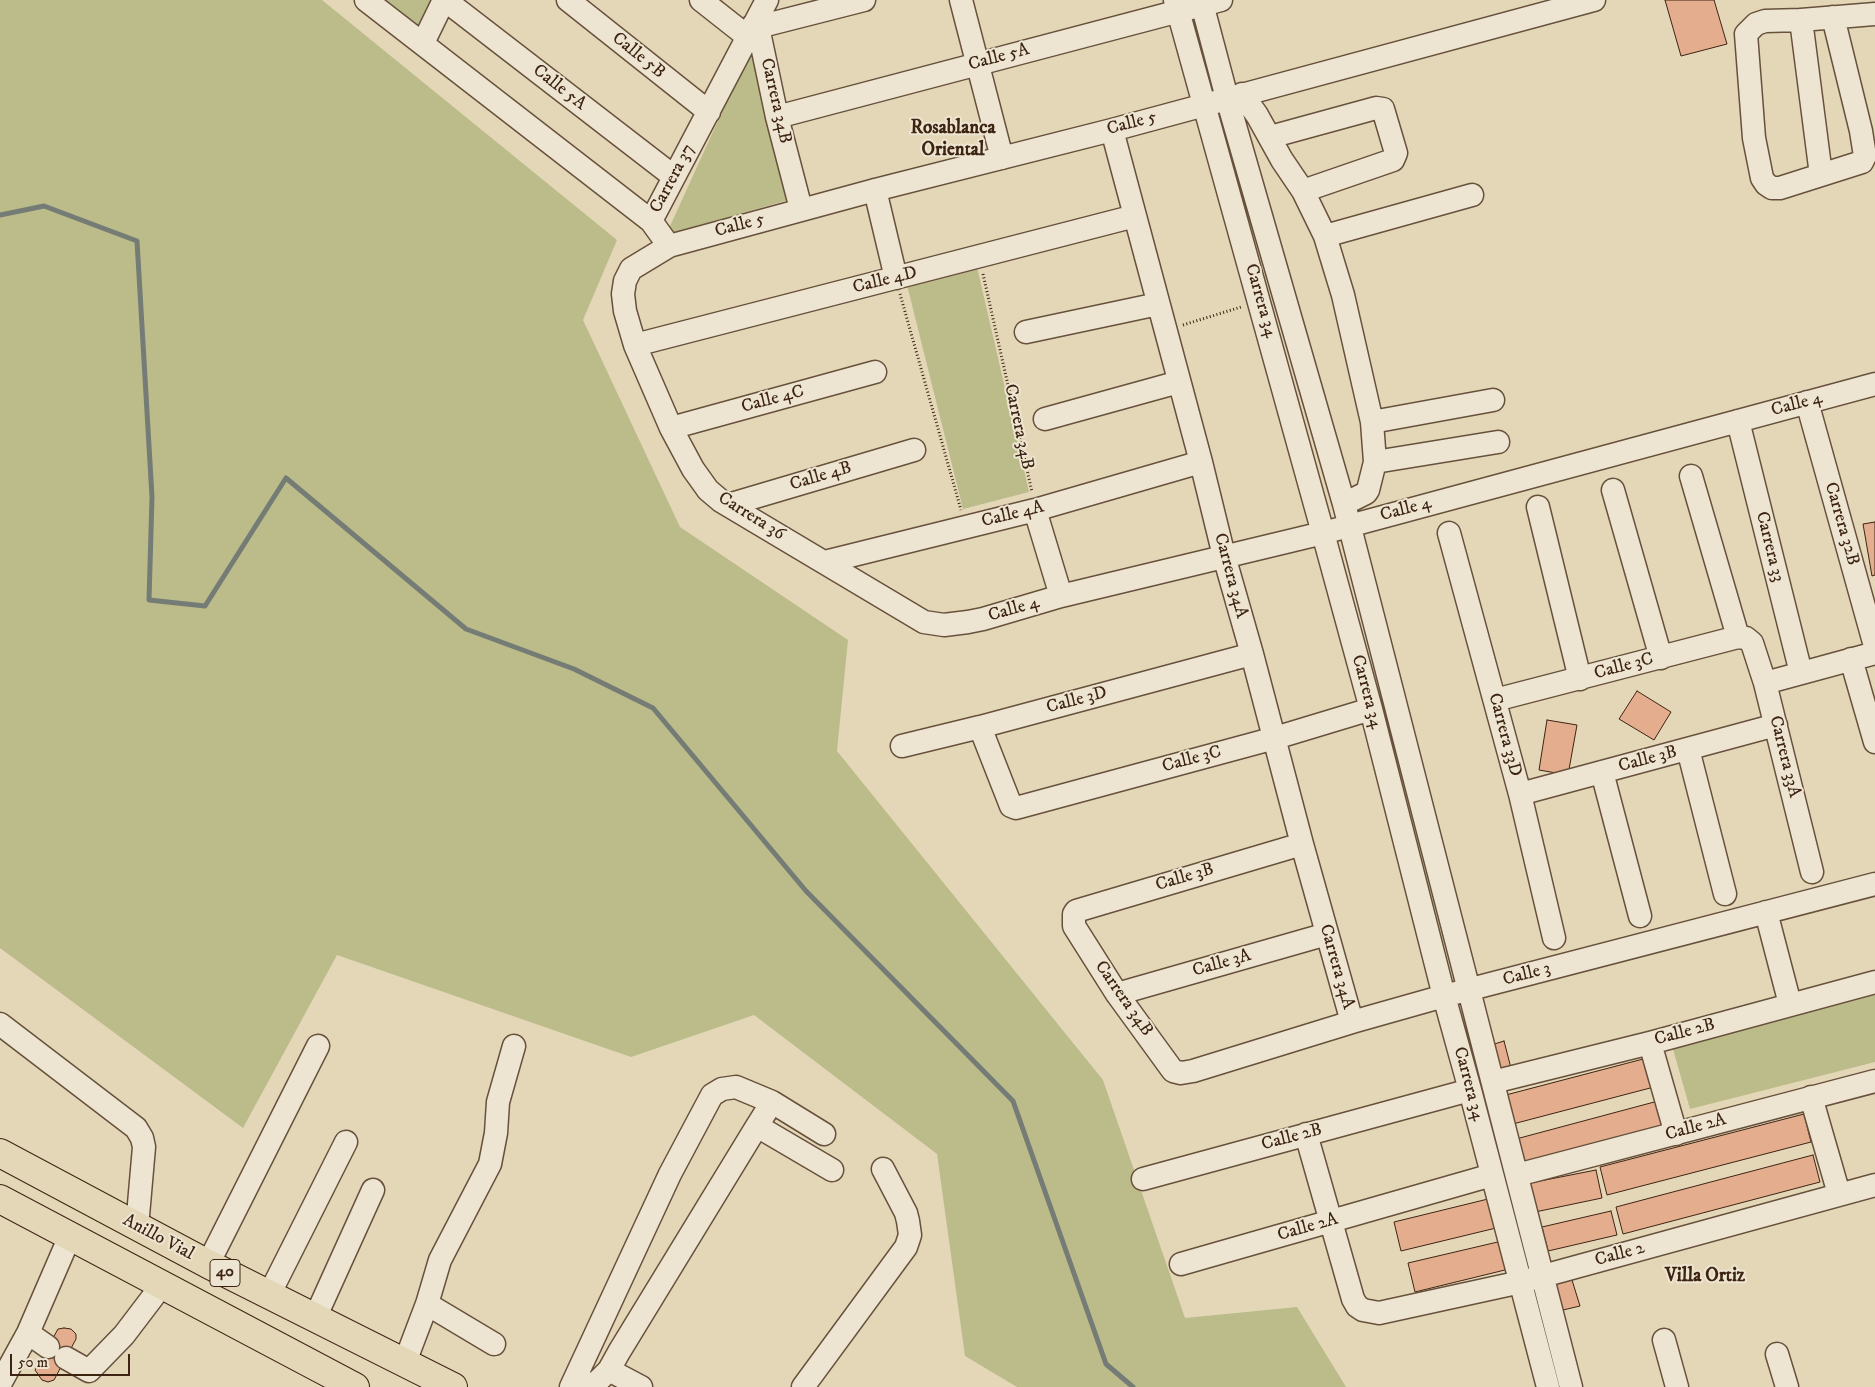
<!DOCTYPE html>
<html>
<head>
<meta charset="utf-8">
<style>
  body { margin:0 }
  #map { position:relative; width:1875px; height:1387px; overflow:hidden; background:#e4d7b8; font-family:"IM FELL DW Pica",serif }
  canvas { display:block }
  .scale { position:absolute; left:10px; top:1354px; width:120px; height:22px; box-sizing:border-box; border:2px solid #3d2412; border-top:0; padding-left:6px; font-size:15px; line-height:18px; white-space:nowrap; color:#3d2412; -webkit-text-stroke:4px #ede5d1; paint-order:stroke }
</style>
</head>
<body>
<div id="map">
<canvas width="1875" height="1387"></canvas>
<div class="scale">50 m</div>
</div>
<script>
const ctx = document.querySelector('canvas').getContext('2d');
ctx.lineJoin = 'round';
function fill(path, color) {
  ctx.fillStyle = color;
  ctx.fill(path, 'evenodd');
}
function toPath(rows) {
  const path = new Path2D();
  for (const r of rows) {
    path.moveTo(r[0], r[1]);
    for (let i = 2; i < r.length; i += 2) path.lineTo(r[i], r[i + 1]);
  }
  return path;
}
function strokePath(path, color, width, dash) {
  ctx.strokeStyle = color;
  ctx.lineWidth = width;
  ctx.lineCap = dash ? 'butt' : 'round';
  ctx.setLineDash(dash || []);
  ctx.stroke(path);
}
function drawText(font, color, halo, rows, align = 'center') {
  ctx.font = font + ' "IM FELL DW Pica",serif';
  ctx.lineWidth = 4;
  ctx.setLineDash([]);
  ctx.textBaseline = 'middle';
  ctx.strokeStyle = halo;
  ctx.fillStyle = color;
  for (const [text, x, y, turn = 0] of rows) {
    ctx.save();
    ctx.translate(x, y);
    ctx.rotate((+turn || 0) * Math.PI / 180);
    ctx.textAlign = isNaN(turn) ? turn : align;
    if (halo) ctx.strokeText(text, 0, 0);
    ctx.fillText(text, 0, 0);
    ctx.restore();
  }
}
fill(toPath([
  [0,0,322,0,617,240,583,320,680,527,848,640,837,751,1103,1080,1185,1318,1297,1307,1346,1387,1017,1387,965,1356,937,1154,754,1015,631,1057,337,955,243,1128,0,948],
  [371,0,437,0,417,38],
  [752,46,767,124,788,200,666,235],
  [977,267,1029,492,963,509,907,285],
  [1875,987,1875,1062,1690,1109,1671,1042]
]), '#bbbc8a');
strokePath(toPath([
  [0,215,44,206,137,241,152,497,149,600,205,606,286,478,466,629,574,669,653,708,806,891,1013,1101,1106,1364,1133,1387]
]), '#757c76', 5);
const building = toPath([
  [1665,0,1714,0,1727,44,1681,56,1665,0],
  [1875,522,1875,575,1872,576,1863,524,1875,522],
  [1637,691,1671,712,1654,740,1619,719,1637,691],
  [1547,720,1577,725,1568,775,1539,770,1547,720],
  [1504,1041,1512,1072,1496,1076,1488,1046,1504,1041],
  [1647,1058,1654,1087,1509,1125,1502,1096,1647,1058],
  [1658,1101,1664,1125,1522,1163,1516,1139,1658,1101],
  [1804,1114,1811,1142,1607,1195,1600,1167,1804,1114],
  [1813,1155,1820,1182,1623,1234,1616,1207,1813,1155],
  [1596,1170,1602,1198,1535,1212,1530,1183,1596,1170],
  [1488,1199,1496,1228,1401,1251,1394,1222,1488,1199],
  [1611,1211,1617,1235,1548,1251,1542,1227,1611,1211],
  [1502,1241,1509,1269,1415,1292,1408,1263,1502,1241],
  [1572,1280,1580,1306,1563,1310,1556,1284,1572,1280],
  [64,1328,71,1329,76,1334,76,1339,54,1380,48,1382,42,1380,35,1370,58,1329,64,1328]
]);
fill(building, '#e4ad8e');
strokePath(building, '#3d2412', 1);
const minor = toPath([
  [366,0,651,221],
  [445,0,673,176],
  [568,0,709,112],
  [701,0,748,37],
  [767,0,651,221,669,246,631,269,625,281,623,294,625,311,635,345,671,428,693,469,708,490,721,501,924,622,944,625,968,622,983,619,1061,596,1323,533,1875,384],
  [961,0,1002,158],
  [1175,0,1323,533,1371,709,1444,996,1470,1090,1548,1387],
  [1201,0,1227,98,1344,504,1571,1387],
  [1801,20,1821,175,1780,188,1772,188,1766,184,1762,178,1754,138,1746,34,1756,24,1765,21,1801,20,1875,14],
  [753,25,758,27,777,117,801,209],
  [758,27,864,0],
  [423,43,444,0],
  [1242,94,1257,115,1282,160,1303,191,1325,236,1343,295,1372,422,1375,462,1368,490,1366,493,1344,504],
  [777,117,1221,0],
  [1112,130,1201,462,1224,556,1252,654,1302,844,1352,1022],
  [1270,137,1376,108,1383,109,1396,153,1393,160,1303,191],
  [1821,175,1862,162,1865,156,1861,131,1833,17],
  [875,190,896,278],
  [1325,236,1472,195],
  [669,246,875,190,1112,130,1594,0],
  [1026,332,1158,304],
  [635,345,1135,216],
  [1807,402,1875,646],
  [1045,419,1179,382],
  [1738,421,1801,673],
  [1372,422,1493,400],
  [671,428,875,372],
  [1375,462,1498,442],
  [1691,476,1738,637],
  [1613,490,1661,658],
  [728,505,914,450],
  [1538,507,1580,679],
  [1035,510,1061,596],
  [1449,533,1520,794,1554,938],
  [825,562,1035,510,1201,462],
  [1851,659,1875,742],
  [1765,683,1875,653],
  [1495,700,1738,637,1746,638,1752,643,1765,683,1812,872],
  [980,727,1011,806,1016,808,1275,738,1371,709],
  [902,746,980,727,1252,654],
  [1688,749,1725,894],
  [1602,772,1640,916],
  [1520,794,1776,725],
  [1302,844,1076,911,1074,914,1074,926,1117,994,1173,1071,1181,1073,1193,1071,1352,1022,1444,996,1875,884],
  [1766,912,1790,1004],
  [1117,994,1327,934],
  [0,1024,136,1128,142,1138,144,1147,137,1227],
  [1650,1043,1676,1134],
  [1493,1082,1650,1043,1875,982],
  [1811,1097,1839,1194],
  [772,1102,824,1134],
  [1306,1134,1353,1299,1357,1306,1363,1310,1379,1313,1521,1282,1875,1185],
  [1517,1175,1875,1081],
  [1143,1179,1470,1090],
  [208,1264,318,1046],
  [1181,1264,1492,1175],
  [269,1295,346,1142],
  [427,1304,494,1344],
  [315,1318,373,1190],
  [1664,1340,1677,1387],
  [48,1347,28,1333,70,1236],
  [1777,1354,1787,1387],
  [66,1358,89,1371,124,1335,162,1285],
  [405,1362,427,1304,440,1260,490,1164,496,1133,498,1102,514,1046],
  [609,1370,641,1387],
  [0,1384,28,1333],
  [573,1385,588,1385,597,1382,609,1370,619,1352,757,1126,832,1170],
  [571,1387,670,1174,712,1095,722,1089,736,1087,772,1102,757,1126],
  [803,1387,906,1247,910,1235,908,1221,906,1213,883,1169]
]);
const highway = toPath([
  [0,1153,208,1264,453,1387],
  [0,1199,355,1387]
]);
strokePath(minor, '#67513c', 25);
strokePath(highway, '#3d2412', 30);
strokePath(toPath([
  [983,274,1032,492],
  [900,294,961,510],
  [1183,325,1241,307]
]), '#3d2412', 3, [1, 2.5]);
strokePath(minor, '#ede5d1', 22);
strokePath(highway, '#e4d7b8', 28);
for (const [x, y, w] of [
  [225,1273,30]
]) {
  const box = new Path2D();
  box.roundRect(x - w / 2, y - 13.5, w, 27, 4);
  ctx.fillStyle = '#ede5d1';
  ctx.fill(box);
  strokePath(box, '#3d2412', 1);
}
drawText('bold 16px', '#3d2412', null, [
  ["40",225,1273]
]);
drawText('18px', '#3d2412', '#ede5d1', [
  ["Calle 5B",638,56,39],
  ["Calle 5A",999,58,-15],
  ["Calle 5A",559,88,38],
  ["Carrera 34B",775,101,77],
  ["Calle 5",1132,124,-15],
  ["Carrera 37",673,179,-62],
  ["Calle 5",740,226,-15],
  ["Calle 4D",885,281,-14],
  ["Carrera 34",1260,301,74],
  ["Calle 4C",773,400,-15],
  ["Calle 4",1797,405,-15],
  ["Carrera 34B",1018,427,78],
  ["Calle 4B",821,477,-17],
  ["Calle 4",1406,510,-15],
  ["Calle 4A",1013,515,-14],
  ["Carrera 36",751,517,32],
  ["Carrera 32B",1841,524,74],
  ["Carrera 33",1769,547,76],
  ["Carrera 34A",1230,576,75],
  ["Calle 4",1014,610,-16],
  ["Calle 3C",1624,667,-15],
  ["Carrera 34",1366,692,75],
  ["Calle 3D",1077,701,-15],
  ["Carrera 33D",1504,735,75],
  ["Carrera 33A",1784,757,76],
  ["Calle 3C",1192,760,-15],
  ["Calle 3B",1648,760,-15],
  ["Calle 3B",1185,878,-17],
  ["Calle 3A",1222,964,-16],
  ["Carrera 34A",1336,967,74],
  ["Calle 3",1527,975,-15],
  ["Carrera 34B",1123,999,55],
  ["Calle 2B",1685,1033,-15],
  ["Carrera 34",1468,1084,75],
  ["Calle 2A",1696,1128,-15],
  ["Calle 2B",1292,1138,-15],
  ["Calle 2A",1308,1228,-16],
  ["Anillo Vial",158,1238,28],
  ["Calle 2",1620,1255,-15]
]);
drawText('bold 19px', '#3d2412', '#ede5d1', [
  ["Rosablanca",953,129],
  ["Oriental",953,151],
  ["Villa Ortiz",1705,1277]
]);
</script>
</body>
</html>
